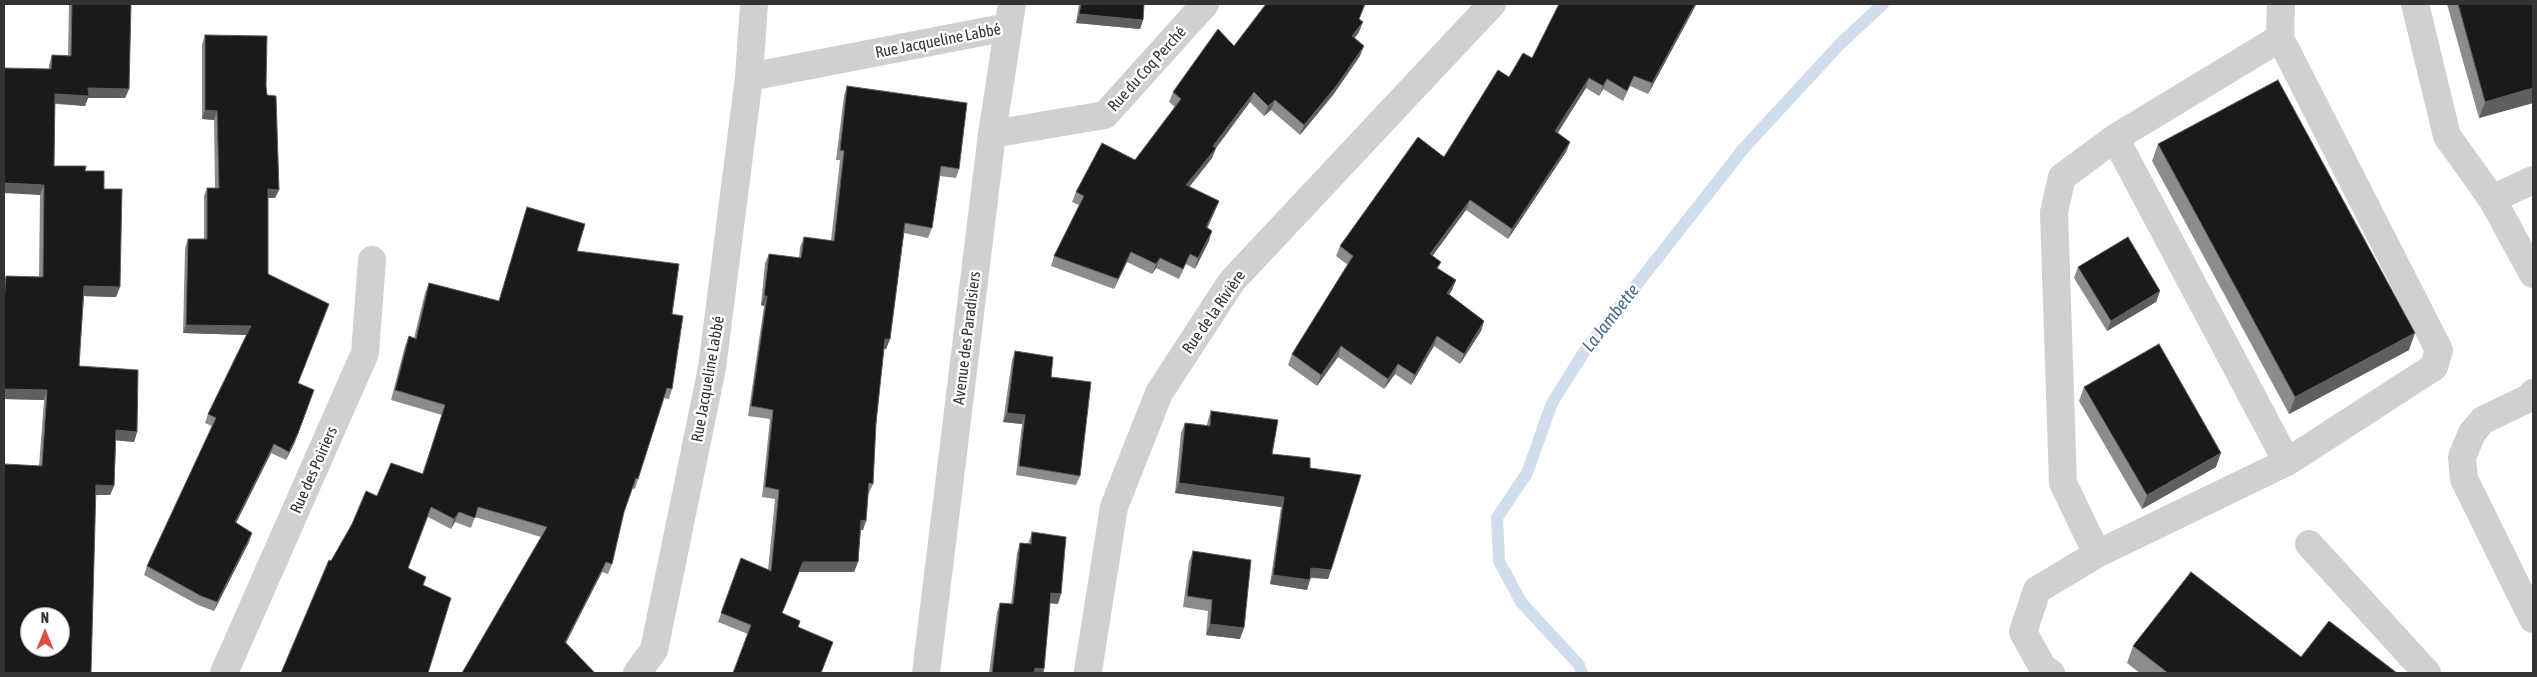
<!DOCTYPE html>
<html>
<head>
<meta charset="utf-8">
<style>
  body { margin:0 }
  #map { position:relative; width:2537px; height:677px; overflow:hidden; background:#fff; font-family:"Asap Condensed",sans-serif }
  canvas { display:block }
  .frame { position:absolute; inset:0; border:5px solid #333; pointer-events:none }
  .north { position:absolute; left:20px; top:607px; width:50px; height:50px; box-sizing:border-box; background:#fff; border:1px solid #adadad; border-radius:50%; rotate:0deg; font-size:14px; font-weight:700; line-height:20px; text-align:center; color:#333 }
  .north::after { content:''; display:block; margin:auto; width:18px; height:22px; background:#dc4d43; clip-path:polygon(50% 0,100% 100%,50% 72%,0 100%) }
</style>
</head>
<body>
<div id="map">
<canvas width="2537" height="677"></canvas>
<div class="frame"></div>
<div class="north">N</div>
</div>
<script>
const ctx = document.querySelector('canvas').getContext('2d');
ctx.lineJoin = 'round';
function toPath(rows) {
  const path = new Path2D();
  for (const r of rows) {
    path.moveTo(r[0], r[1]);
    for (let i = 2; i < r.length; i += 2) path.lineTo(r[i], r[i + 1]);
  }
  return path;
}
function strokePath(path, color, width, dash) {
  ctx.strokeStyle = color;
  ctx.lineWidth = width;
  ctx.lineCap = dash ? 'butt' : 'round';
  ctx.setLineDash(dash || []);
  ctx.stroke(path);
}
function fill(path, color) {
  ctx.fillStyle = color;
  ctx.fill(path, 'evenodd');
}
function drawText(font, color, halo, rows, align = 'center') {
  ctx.font = font + ' "Asap Condensed",sans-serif';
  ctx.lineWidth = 5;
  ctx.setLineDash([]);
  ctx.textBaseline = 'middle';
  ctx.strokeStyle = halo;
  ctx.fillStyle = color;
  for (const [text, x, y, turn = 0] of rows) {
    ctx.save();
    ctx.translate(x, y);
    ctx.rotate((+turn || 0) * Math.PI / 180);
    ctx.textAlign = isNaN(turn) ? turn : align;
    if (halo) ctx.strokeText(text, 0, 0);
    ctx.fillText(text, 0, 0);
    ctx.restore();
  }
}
strokePath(toPath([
  [1582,673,1579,665,1521,602,1499,561,1497,518,1527,473,1552,403,1586,349,1744,148,1840,44,1883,4]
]), '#d0ddec', 12);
strokePath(toPath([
  [2415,4,2447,136,2492,199,2533,274],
  [749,77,1008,27],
  [992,134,1105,115,1205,4],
  [2115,138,2287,462],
  [2492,199,2533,180],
  [2533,393,2529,398,2483,420,2472,433,2462,457,2464,479,2533,619],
  [2309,544,2427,673],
  [2097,554,2287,462,2434,367,2439,350,2280,38,2281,4],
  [1088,671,1114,507,1159,393,1232,281,1492,4],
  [224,673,365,353,372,260],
  [637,673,654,650,712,368,749,77,754,4],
  [926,673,992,134,1012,4],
  [2051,673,2043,668,2023,632,2037,590,2097,554,2063,483,2054,212,2062,177,2115,138,2280,38]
]), '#d0d0d0', 28);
fill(toPath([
  [69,4,131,4,129,89,125,98,88,98,85,106,55,104,54,166,85,171,104,189,120,287,116,297,84,296,79,366,137,432,134,442,116,440,114,486,110,495,39,466,44,400,4,399,4,282,6,276,39,277,40,195,49,65,52,55,68,55],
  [1079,4,1144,4,1143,20,1140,29,1076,23],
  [2447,4,2533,4,2533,103,2479,118],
  [1696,5,1648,94,1630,86,1623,101,1603,89,1599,96,1586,88,1557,133,1570,142,1566,152,1508,239,1466,210,1432,256,1438,269,1456,280,1452,290,1449,294,1484,321,1481,331,1460,364,1434,346,1411,385,1395,374,1384,389,1338,357,1317,386,1288,365,1292,354,1348,265,1336,256,1340,246,1444,157,1509,77,1532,58],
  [1359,19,1359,32,1355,38,1360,56,1333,95,1300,135,1271,110,1264,116,1250,102,1216,148,1212,158,1189,187,1219,201,1207,228,1209,241,1195,269,1186,264,1179,279,1156,268,1152,274,1127,262,1114,289,1051,266,1054,256,1079,205,1072,202,1076,192,1135,160,1175,107,1169,102,1173,92,1234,46],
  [205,35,266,86,279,190,275,198,268,198,268,274,298,383,295,442,286,460,271,453,236,523,249,542,214,611,198,605,144,575,147,566,212,426,205,423,208,414,246,335,183,333,185,248,188,239,204,239,204,196,207,188,215,188,214,120,202,119,202,44],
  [847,86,959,169,956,178,940,176,932,228,928,238,904,233,890,339,886,349,884,349,876,423,873,484,869,493,868,493,863,530,861,530,858,562,854,572,799,572,748,634,718,622,741,558,768,570,775,499,762,497,770,419,748,416,764,306,761,305,765,263,769,254,799,258,800,247,804,237,831,241,840,160,836,160,844,96],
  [2158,144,2409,350,2289,414,2152,161],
  [527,207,577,251,672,314,672,389,669,399,664,398,638,479,635,489,632,488,624,512,612,564,608,574,602,572,566,643,594,672,594,673,462,673,541,537,475,517,471,528,455,522,451,529,428,517,408,568,423,585,331,561,377,496,422,474,442,415,391,400,405,346,409,336,414,338,425,293,429,283,499,301],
  [2078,267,2160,291,2156,302,2107,331,2074,278],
  [1015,351,1051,377,1080,476,1076,485,1016,475,1022,424,1003,422,1012,360],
  [2084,387,2216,467,2142,509,2079,401],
  [1211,411,1272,454,1310,468,1331,570,1328,579,1310,578,1307,590,1270,584,1281,507,1175,493,1181,433,1185,423,1207,425,1208,420],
  [1032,532,1058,604,1050,603,1044,669,1043,673,989,673,997,612,1000,603,1011,604,1017,553,1020,543,1028,544],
  [1193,551,1240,639,1206,635,1208,611,1183,607,1189,562],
  [2133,646,2301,657,2397,673,2140,673,2127,663]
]), '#8c8c8c');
fill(toPath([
  [1695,4,1697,4,1696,5,1648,94,1652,83],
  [1079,14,1143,20,1140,29,1076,23],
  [1363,22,1359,32,1348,46,1352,36],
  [1364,46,1360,56,1333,95,1300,135,1304,125],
  [1589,78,1586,88,1552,142,1555,131],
  [1607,79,1603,89,1599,96,1603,86],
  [88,88,129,89,125,98,88,98,85,106,52,103,55,94],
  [2533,88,2533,103,2479,118,2485,102],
  [1254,92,1250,102,1213,152,1216,148,1212,158,1183,195,1186,185,1213,146],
  [1275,100,1271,110,1264,116,1268,106],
  [205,110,217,111,214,120,202,119],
  [1570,142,1566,152,1508,239,1512,229],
  [4,183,44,185,40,195,4,193],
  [268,189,279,190,275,198,265,198],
  [1470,200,1466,210,1426,265,1430,254],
  [1219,201,1215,211,1203,238,1206,227],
  [1212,231,1209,241,1195,269,1198,258],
  [1131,252,1127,262,1114,289,1118,279],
  [1160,258,1156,268,1152,274,1156,264],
  [1456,280,1452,290,1444,304,1447,293],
  [84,286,120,287,116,297,81,296],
  [2160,291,2156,302,2107,331,2111,321],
  [764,296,767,296,764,306,761,305],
  [1484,321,1481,331,1460,364,1464,354],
  [186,325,251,326,247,335,183,333],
  [2415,333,2409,350,2289,414,2295,397],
  [1437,336,1434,346,1411,385,1415,375],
  [885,339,890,339,886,349,882,349],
  [1341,346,1338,357,1317,386,1321,375],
  [1398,364,1395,374,1384,389,1388,379],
  [4,389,47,390,44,400,4,399],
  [311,399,295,442,286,460,289,452],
  [1007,413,1025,415,1022,424,1003,422],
  [116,430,137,432,134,442,112,440],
  [274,444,271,453,232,531,235,522],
  [2221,453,2216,467,2142,509,2147,495],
  [1179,483,1284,497,1281,507,1175,493],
  [96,485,114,486,110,495,93,495],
  [459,512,455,522,451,529,454,519],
  [861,520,866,521,863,530,858,530],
  [252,533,249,542,214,611,217,602],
  [606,562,602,572,561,652,565,642],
  [803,562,858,562,854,572,799,572,779,622],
  [1311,568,1331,570,1328,579,1307,577],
  [1273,575,1310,580,1307,590,1270,584],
  [1051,593,1061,594,1058,604,1048,603],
  [1210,624,1244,628,1240,639,1206,635],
  [1035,668,1044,669,1043,673,1033,673]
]), '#5f5f5f');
const building = toPath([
  [72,4,131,4,129,89,88,88,89,96,55,94,54,166,86,166,85,171,104,171,104,189,122,189,120,287,84,286,79,366,138,370,137,432,116,430,114,486,96,485,91,673,4,673,4,464,42,466,47,390,4,389,4,301,6,276,43,277,44,185,4,183,4,68,51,69,52,55,71,56,72,4],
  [30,617,60,617,60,647,30,647,30,617],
  [1081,4,1144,4,1143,20,1079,14,1081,4],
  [1266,4,1365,4,1359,19,1363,22,1352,36,1364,46,1337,85,1304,125,1275,100,1268,106,1254,92,1213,146,1216,148,1186,185,1219,201,1206,227,1212,231,1198,258,1190,254,1183,269,1160,258,1156,264,1131,252,1118,279,1054,256,1084,196,1076,192,1102,143,1135,160,1181,99,1173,92,1218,29,1234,46,1266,4],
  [1559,4,1695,4,1652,83,1634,76,1627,91,1607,79,1603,86,1589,78,1555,131,1570,142,1512,229,1470,200,1430,254,1441,262,1437,268,1456,280,1447,293,1484,321,1464,354,1437,336,1415,375,1398,364,1388,379,1341,346,1321,375,1292,354,1353,256,1340,246,1418,137,1444,157,1498,70,1509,77,1523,53,1532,58,1559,4],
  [2458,4,2533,4,2533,88,2485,102,2458,4],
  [205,35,267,36,266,86,267,95,276,96,279,190,268,189,268,274,329,304,298,383,314,390,298,433,289,452,274,444,235,522,252,533,217,602,201,596,147,566,216,418,208,414,251,326,186,325,188,239,207,239,207,188,219,188,217,111,205,110,205,35],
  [2278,80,2415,333,2295,397,2158,144,2278,80],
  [847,86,967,103,959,169,941,166,932,228,905,223,890,339,885,339,876,423,873,484,869,483,866,521,861,520,858,562,803,562,782,613,800,621,798,627,833,642,821,673,733,673,751,625,721,613,741,558,771,571,779,490,765,487,773,410,751,406,767,296,764,296,769,254,801,258,804,237,834,241,844,151,840,150,847,86],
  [527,207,585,224,577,251,679,264,672,314,683,316,672,389,667,388,638,479,636,478,624,512,612,564,606,562,565,642,594,672,593,673,462,673,547,527,478,507,475,518,459,512,454,519,431,507,408,568,426,577,423,585,451,598,428,673,281,673,329,560,331,561,352,524,366,491,377,496,391,463,423,474,445,405,395,390,409,336,416,339,429,283,499,301,527,207],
  [2128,237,2160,291,2111,321,2078,267,2128,237],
  [2159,344,2221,453,2147,495,2084,387,2159,344],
  [1015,351,1053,357,1051,377,1091,382,1080,476,1019,466,1025,415,1007,413,1015,351],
  [1211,411,1278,420,1272,454,1310,458,1310,468,1361,475,1331,570,1311,568,1310,580,1273,575,1284,497,1179,483,1185,423,1210,426,1211,411],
  [1032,532,1066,537,1061,594,1051,593,1044,669,1035,668,1034,673,992,673,1000,603,1013,604,1020,543,1031,544,1032,532],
  [1193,551,1251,560,1244,628,1210,624,1212,600,1187,596,1193,551],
  [2191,572,2301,657,2329,621,2397,673,2168,673,2133,646,2191,572]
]);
fill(building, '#1a1a1a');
strokePath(building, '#5f5f5f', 1);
drawText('16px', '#333', '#fff', [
  ["Rue Jacqueline Labbé",938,41,-11],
  ["Rue du Coq Perché",1147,69,-48],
  ["Rue de la Rivière",1214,312,-55],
  ["Avenue des Paradisiers",967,338,-83],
  ["Rue Jacqueline Labbé",708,379,-80],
  ["Rue des Poiriers",314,470,-66]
]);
drawText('italic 18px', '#446891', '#fff', [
  ["La Jambette",1611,318,-52]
]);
</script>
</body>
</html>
